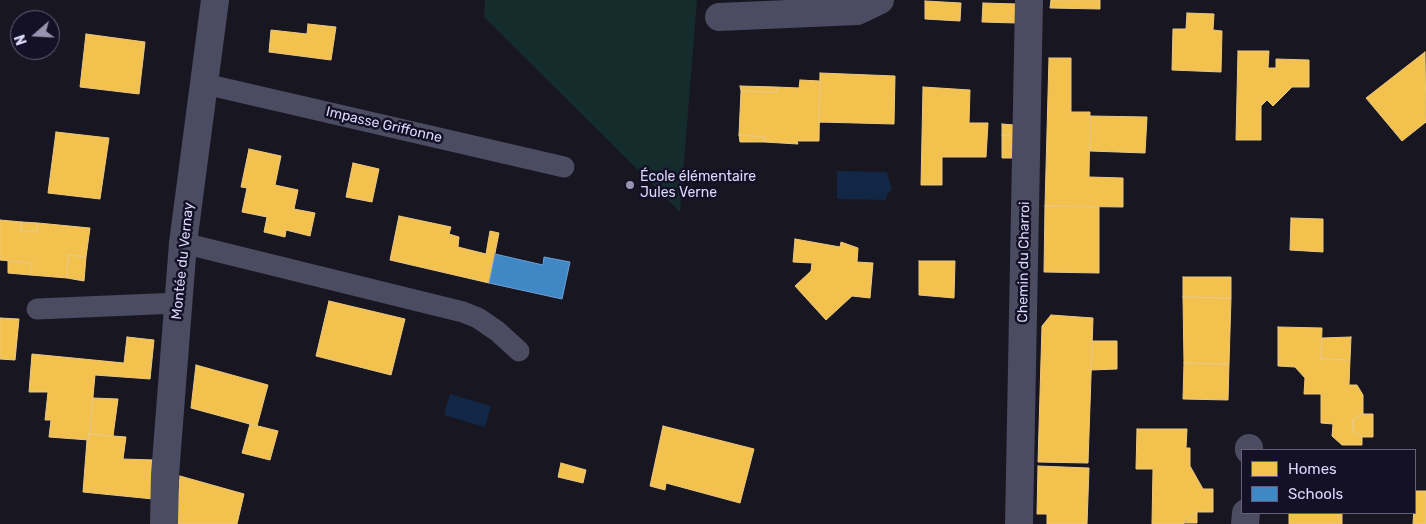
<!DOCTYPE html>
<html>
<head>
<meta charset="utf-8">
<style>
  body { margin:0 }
  #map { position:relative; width:1426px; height:524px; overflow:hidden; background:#181621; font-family:Rubik,sans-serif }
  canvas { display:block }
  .legend { position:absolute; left:1241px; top:449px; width:175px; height:65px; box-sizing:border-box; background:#141126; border:1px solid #64617c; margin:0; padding:6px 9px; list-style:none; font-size:15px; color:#dbd8fd }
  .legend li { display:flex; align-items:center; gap:10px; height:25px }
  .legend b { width:25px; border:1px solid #64617c }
  .north { position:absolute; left:10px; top:10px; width:50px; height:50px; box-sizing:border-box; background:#141126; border:1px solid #64617c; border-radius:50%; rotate:251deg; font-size:14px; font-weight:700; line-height:20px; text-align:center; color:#dbd8fd }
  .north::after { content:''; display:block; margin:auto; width:18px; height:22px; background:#9794b0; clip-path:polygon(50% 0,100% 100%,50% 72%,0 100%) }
</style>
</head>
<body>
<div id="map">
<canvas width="1426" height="524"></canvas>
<ul class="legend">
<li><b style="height:14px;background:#f2c14e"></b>Homes</li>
<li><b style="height:14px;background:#3f88c5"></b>Schools</li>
</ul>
<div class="north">N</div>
</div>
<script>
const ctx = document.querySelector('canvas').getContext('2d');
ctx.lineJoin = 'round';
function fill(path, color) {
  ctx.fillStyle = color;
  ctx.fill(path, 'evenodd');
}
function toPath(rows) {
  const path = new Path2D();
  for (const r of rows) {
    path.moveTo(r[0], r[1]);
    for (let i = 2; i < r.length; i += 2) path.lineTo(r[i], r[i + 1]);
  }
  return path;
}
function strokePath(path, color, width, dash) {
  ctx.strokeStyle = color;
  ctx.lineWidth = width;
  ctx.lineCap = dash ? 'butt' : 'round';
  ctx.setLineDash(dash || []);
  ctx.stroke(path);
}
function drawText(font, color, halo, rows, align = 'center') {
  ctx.font = font + ' Rubik,sans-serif';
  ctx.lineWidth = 5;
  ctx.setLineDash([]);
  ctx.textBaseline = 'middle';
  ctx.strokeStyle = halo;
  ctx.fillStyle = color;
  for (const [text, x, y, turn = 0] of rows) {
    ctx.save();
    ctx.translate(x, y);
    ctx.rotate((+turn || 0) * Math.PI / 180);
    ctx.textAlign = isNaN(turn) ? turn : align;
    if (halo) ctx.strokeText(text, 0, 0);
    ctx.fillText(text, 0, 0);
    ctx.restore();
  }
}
fill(toPath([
  [485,0,697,0,680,212,484,17]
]), '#152c2c');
fill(toPath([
  [837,171,887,172,892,190,887,194,886,200,837,199],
  [450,394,491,406,485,427,444,415]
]), '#122745');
const homes = toPath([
  [1051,0,1100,0,1100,9,1050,8,1051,0],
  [925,1,961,3,960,21,925,19,925,1],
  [983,3,1017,4,1016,23,982,22,983,3],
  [1187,13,1214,14,1213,30,1222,31,1221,72,1172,70,1173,29,1186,29,1187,13],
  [308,24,336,27,331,60,269,52,271,30,307,34,308,24],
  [86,34,145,42,139,94,80,87,86,34],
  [1238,51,1269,51,1268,68,1276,68,1276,59,1309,60,1309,87,1292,87,1273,106,1267,100,1261,106,1261,140,1236,140,1238,51],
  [1425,52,1426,122,1402,141,1366,98,1425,52],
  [1049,58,1071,58,1071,112,1090,112,1089,177,1123,178,1123,207,1045,206,1049,58],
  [820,73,895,76,894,124,819,122,820,73],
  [800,80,820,81,819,141,797,141,798,144,764,142,765,137,739,135,741,91,777,92,776,87,799,88,800,80],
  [740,86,776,87,777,92,741,91,740,86],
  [923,87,970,90,969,123,988,123,986,157,942,157,942,185,921,185,923,87],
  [1090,116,1147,117,1145,153,1090,151,1090,116],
  [1002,124,1014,125,1014,136,1002,135,1002,124],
  [56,132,109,138,100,199,48,193,56,132],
  [739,135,765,137,764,142,740,142,739,135],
  [1002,135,1014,136,1013,158,1002,158,1002,135],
  [249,149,281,156,275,185,298,190,294,209,315,213,310,236,286,230,285,237,264,232,267,217,242,212,247,188,241,187,249,149],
  [353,163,379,169,372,202,346,197,353,163],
  [1045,206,1099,207,1099,273,1044,272,1045,206],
  [399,216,451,227,449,234,459,237,458,247,486,254,490,231,499,233,489,283,390,260,399,216],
  [1291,218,1323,219,1323,252,1290,250,1291,218],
  [0,220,22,222,20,231,37,232,38,223,90,228,86,257,68,255,67,278,30,275,32,263,0,260,0,220],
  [22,222,38,223,37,232,20,231,22,222],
  [795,239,840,247,841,242,858,248,857,262,873,263,870,298,852,296,826,320,795,286,811,271,812,263,793,262,795,239],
  [68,255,86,257,84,281,67,278,68,255],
  [8,261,32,263,30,275,8,273,8,261],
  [919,261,955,261,954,298,919,295,919,261],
  [1183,277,1231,277,1231,298,1183,297,1183,277],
  [1183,297,1231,298,1229,364,1184,363,1183,297],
  [329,301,405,319,391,375,316,356,329,301],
  [1051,315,1093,318,1088,463,1038,462,1042,326,1051,315],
  [0,318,19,319,15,360,0,359,0,318],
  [1278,327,1322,328,1321,359,1350,360,1349,385,1357,385,1363,395,1363,414,1353,420,1353,431,1362,437,1362,445,1342,445,1332,436,1333,424,1321,423,1321,394,1304,394,1305,378,1295,367,1278,366,1278,327],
  [127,337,154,340,150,379,95,375,89,440,49,437,51,420,45,420,48,392,29,392,32,354,124,363,127,337],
  [1351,337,1350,360,1321,359,1322,338,1351,337],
  [1092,341,1117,341,1117,369,1091,370,1092,341],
  [1184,363,1229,364,1228,400,1183,399,1184,363],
  [196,365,268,385,257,426,191,408,196,365],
  [93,398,118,399,113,436,89,434,93,398],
  [1363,414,1373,414,1373,437,1362,437,1353,431,1353,420,1363,414],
  [250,424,278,431,270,460,242,453,250,424],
  [663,426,754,449,740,503,666,483,665,490,650,486,663,426],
  [1137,429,1187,429,1186,448,1190,448,1190,466,1203,489,1213,489,1213,512,1197,512,1183,524,1152,524,1153,469,1136,469,1137,429],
  [89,434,126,437,123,459,154,460,153,499,83,492,87,440,89,440,89,434],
  [561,463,586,470,583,483,558,477,561,463],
  [1038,466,1089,468,1087,524,1047,524,1047,514,1037,514,1038,466],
  [180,476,244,494,237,524,176,524,180,476],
  [1415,491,1426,491,1426,524,1413,524,1415,491],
  [1197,512,1197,523,1183,523,1197,512],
  [1289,513,1342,513,1342,524,1289,524,1289,513]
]);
fill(homes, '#f2c14e');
strokePath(homes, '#ebc882', 1);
const schools = toPath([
  [495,254,543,265,544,257,570,262,562,299,489,283,495,254]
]);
fill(schools, '#3f88c5');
strokePath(schools, '#6ea0d6', 1);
strokePath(toPath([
  [205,84,564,167],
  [183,243,463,312,478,318,497,331,519,351],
  [37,309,178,303]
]), '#4b4b61', 21);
strokePath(toPath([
  [719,17,857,11,880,0],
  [1249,450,1249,448],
  [164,524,165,475,183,243,215,0],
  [1019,524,1029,0],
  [1245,524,1246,513]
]), '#4b4b61', 28);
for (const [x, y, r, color] of [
  [630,185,5,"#9794b0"]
]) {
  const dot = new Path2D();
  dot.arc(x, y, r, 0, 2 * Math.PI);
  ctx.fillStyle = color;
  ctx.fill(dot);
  strokePath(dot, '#141126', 2);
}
drawText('14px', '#dbd8fd', '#141126', [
  ["Impasse Griffonne",384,125,13],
  ["Montée du Vernay",183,261,-84],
  ["Chemin du Charroi",1024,262,-89]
]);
drawText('14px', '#dbd8fd', '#141126', [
  ["École élémentaire",640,177],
  ["Jules Verne",640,193]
], 'left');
</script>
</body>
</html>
